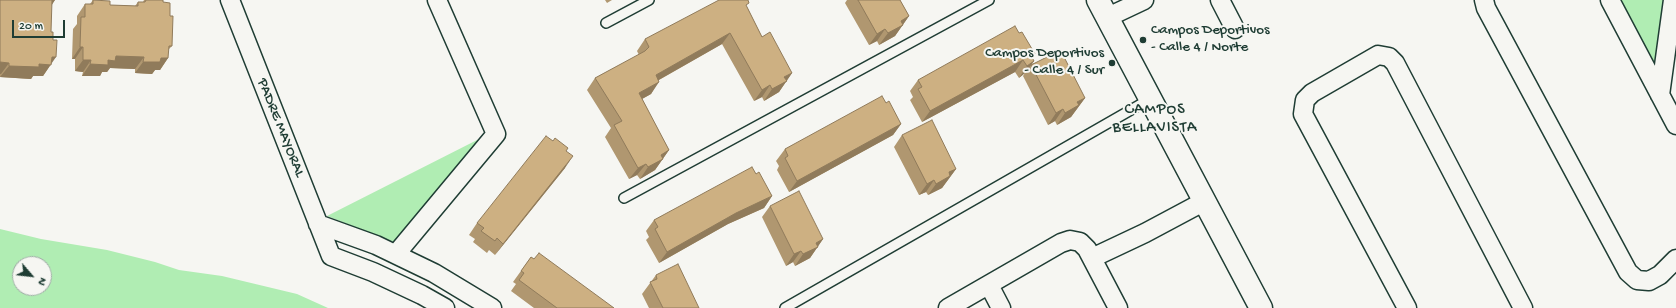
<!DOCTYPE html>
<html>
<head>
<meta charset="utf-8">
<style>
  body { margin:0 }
  #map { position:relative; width:1676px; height:308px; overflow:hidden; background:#f6f6f2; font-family:"Gochi Hand",sans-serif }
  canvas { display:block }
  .north { position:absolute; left:12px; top:256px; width:40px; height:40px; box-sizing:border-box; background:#f6f6f2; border:1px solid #a0aca6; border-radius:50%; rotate:118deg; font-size:11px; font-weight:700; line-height:16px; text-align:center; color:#1f3d34 }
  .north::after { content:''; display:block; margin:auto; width:14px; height:18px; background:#1f3d34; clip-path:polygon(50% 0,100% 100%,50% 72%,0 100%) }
  .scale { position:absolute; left:12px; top:20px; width:53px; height:18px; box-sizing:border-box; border:2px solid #1f3d34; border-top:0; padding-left:5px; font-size:12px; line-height:14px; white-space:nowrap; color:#1f3d34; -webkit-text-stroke:3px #f6f6f2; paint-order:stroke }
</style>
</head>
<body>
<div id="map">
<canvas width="1676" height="308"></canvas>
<div class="north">N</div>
<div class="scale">20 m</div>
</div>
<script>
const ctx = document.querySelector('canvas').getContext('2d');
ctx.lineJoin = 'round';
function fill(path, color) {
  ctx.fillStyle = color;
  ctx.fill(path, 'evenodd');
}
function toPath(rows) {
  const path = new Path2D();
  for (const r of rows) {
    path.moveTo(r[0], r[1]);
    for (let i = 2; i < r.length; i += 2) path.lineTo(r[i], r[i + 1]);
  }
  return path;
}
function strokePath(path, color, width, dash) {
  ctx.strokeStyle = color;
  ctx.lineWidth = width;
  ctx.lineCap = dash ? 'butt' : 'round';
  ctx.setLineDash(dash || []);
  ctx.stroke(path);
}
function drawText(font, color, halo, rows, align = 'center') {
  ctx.font = font + ' "Gochi Hand",sans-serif';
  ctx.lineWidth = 4;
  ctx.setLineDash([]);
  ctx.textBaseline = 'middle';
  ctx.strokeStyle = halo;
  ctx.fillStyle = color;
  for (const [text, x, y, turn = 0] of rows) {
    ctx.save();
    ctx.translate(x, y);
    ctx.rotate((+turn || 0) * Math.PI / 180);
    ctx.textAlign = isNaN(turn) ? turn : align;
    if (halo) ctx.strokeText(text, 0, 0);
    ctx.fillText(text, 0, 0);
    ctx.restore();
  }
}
fill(toPath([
  [1614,0,1668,0,1655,67],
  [479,139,394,242,327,216],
  [0,229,41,239,107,250,155,262,179,270,222,276,297,294,328,308,0,308],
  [20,264,44,264,44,288,20,288]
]), '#b0edb3');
const lane = toPath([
  [606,23,649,0],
  [624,198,989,0],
  [785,308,1150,99]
]);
const street = toPath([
  [230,0,331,256,373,272,422,295,445,308],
  [1220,0,1235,29],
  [1484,0,1486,8,1628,272,1637,280,1649,281,1660,275,1676,259],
  [1610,0,1676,125],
  [1108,17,1144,0],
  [1660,95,1673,0],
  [318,224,376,245,434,273,492,308],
  [396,254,496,134,437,0],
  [1092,258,1145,233,1205,201],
  [989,285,1001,308],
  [948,308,1061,243,1070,240,1080,242,1087,249,1118,308],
  [1407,308,1303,114,1305,100,1312,93,1378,55,1389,57,1395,63,1523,308]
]);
const secondary = toPath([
  [1098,0,1261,308]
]);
strokePath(lane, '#1f3d34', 12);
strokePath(street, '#1f3d34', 21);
strokePath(secondary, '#1f3d34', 25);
strokePath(lane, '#f6f6f2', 9);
strokePath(street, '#f6f6f2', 18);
strokePath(secondary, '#f6f6f2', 22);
fill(toPath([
  [0,0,55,0,51,5,51,64,43,76,33,76,31,79,0,77],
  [93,0,110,5,135,6,138,2,143,2,144,0,163,0,163,2,170,16,172,46,168,50,168,58,160,70,155,70,152,74,135,73,135,69,110,68,107,72,102,72,100,76,82,76,83,72,75,71,75,59,72,59,73,29,77,24,77,16,85,4,90,4],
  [605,0,612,0,607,3],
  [847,0,900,0,909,16,895,36,879,45,877,41,869,45,845,3],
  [747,7,762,37,792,73,779,92,764,101,762,97,754,101,722,44,659,80,651,94,642,99,669,150,655,170,640,179,637,175,629,179,605,137,611,128,587,90,595,78,639,55,637,51,645,39],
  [1032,57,1034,61,1032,64,1055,57,1085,98,1071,117,1057,125,1055,121,1048,125,1023,76,1025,73,1019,78,1015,72,922,122,910,100,913,97,910,91,918,80],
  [886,103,901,124,893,135,789,192,777,170,779,166,776,161,785,149],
  [902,135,956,169,942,188,928,195,926,192,919,195,894,147],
  [566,151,565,168,495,255,489,250,487,253,473,242,475,239,469,235,477,223],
  [756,174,772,196,764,208,728,224,659,263,646,240,649,237,646,231,654,220],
  [770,206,823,239,810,258,795,266,793,262,786,266,762,217],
  [531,257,614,308,534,308,511,291,516,284,513,282],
  [656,275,699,308,649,308,642,294]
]), '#b09770');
fill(toPath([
  [51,0,55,0,48,11],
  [909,16,895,36,879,45,888,33,901,21],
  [885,29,877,41,869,45,877,34],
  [730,33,722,44,648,86,656,75],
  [80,47,83,47,75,59,72,59],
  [116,56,144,57,135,69,110,68,107,72,102,72,100,76,82,76,90,64,108,60],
  [52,57,56,57,43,76,33,76,31,79,0,77,9,66],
  [161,58,168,58,160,70,155,70,152,74,135,73,143,62],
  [83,60,91,60,83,72,75,71],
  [1023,60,1015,72,922,122,930,111],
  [1034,61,1025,73,1019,78,1027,66],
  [0,62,9,63,1,74,0,74],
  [792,73,779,92,764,101,772,89,784,77],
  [659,82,651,94,631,105,639,93],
  [770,85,762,97,754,101,762,90],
  [1085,98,1071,117,1057,125,1065,113,1077,102],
  [1063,109,1055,121,1048,125,1056,113],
  [901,124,893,135,789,192,797,181],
  [669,150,655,170,640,179,648,167,661,155],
  [573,156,565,168,495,255,503,244],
  [646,164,637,175,629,179,638,168],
  [956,169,942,188,928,195,936,184,949,172],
  [934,180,926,192,919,195,927,184],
  [772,196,764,208,728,224,659,263,667,252,736,213],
  [823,239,810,258,795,266,803,254,816,243],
  [801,251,793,262,786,266,794,254]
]), '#907b5b');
const building = toPath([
  [0,0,52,0,51,32,53,32,53,40,57,40,56,57,52,57,51,65,39,64,39,67,9,66,9,63,0,62,0,0],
  [93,0,110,1,110,5,138,6,138,2,145,2,146,0,163,0,163,2,170,3,170,16,173,16,172,46,169,46,168,58,161,58,160,62,143,62,144,57,116,56,115,61,108,60,108,65,90,64,91,60,83,60,83,47,80,47,81,17,85,17,85,4,93,4,93,0],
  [719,0,748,0,749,3,746,5,762,37,770,32,792,73,784,77,787,81,772,89,770,85,762,90,730,33,656,75,659,82,639,93,669,150,661,155,663,159,648,167,646,164,638,168,614,125,622,121,595,78,645,51,649,47,645,39,719,0],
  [858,0,900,0,909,16,901,21,903,25,888,33,885,29,877,34,858,0],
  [1015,26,1019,33,1022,32,1035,54,1031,56,1034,61,1027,66,1023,60,930,111,918,89,922,87,918,80,1015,26],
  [1062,53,1085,98,1077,102,1079,105,1065,113,1063,109,1056,113,1031,65,1053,54,1055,57,1062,53],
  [882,96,886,103,889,101,901,124,797,181,785,158,788,156,785,149,882,96],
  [932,120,956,169,949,172,950,176,936,184,934,180,927,184,902,135,932,120],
  [546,136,553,141,555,138,568,148,566,151,573,156,503,244,497,238,495,241,481,231,484,228,477,223,546,136],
  [752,167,756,174,759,172,772,196,736,213,667,252,655,229,658,227,654,220,752,167],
  [799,191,823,239,816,243,818,247,803,254,801,251,794,254,770,206,799,191],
  [539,253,614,308,557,308,519,280,524,273,521,271,531,257,534,259,539,253],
  [678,264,699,308,663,308,650,282,657,279,656,275,678,264]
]);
fill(building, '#cdb082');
strokePath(building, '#907b5b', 1);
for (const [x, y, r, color] of [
  [1143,40,4,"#1f3d34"],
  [1112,63,4,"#1f3d34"]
]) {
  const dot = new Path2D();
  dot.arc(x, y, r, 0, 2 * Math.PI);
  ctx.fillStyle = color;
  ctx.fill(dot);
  strokePath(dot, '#f6f6f2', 1.5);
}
drawText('15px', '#1f3d34', '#f6f6f2', [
  ["Campos Deportivos",1151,31],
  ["- Calle 4 / Norte",1151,48],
  ["Campos Deportivos",1104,54,"right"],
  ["- Calle 4 / Sur",1104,71,"right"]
], 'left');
drawText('15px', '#1f3d34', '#f6f6f2', [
  ["PADRE MAYORAL",280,128,68]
]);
ctx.letterSpacing = '1px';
drawText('16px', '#1f3d34', '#f6f6f2', [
  ["CAMPOS",1155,111],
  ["BELLAVISTA",1155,129]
]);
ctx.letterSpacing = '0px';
</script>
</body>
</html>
